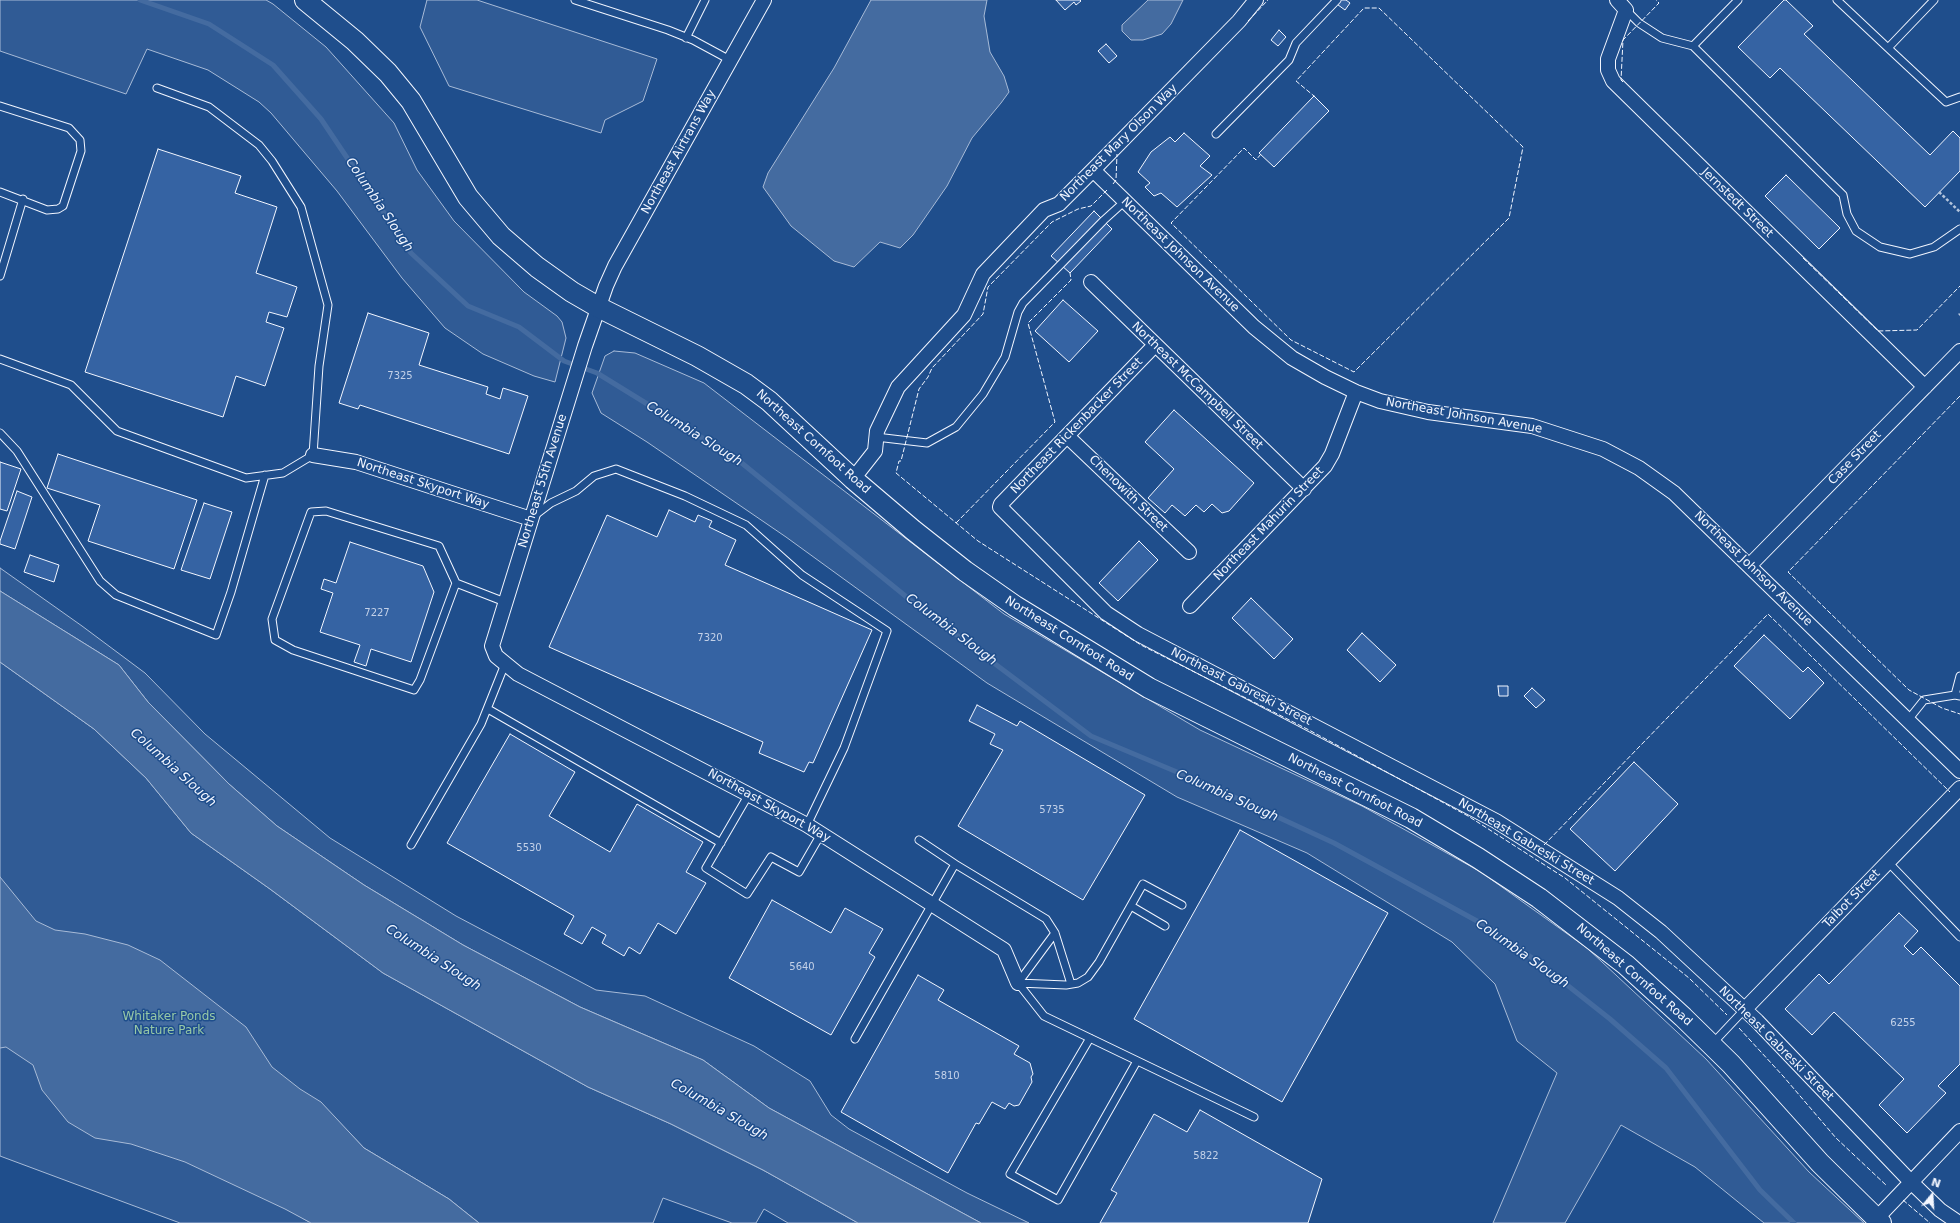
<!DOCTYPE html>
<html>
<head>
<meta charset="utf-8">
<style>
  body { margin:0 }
  #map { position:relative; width:1960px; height:1223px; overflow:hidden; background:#1f4e8c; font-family:"DejaVu Sans",sans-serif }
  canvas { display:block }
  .north { position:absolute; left:1912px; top:1175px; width:40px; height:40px; -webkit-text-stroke:3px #1f4e8c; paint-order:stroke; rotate:18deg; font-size:11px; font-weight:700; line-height:16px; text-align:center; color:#f2f6ff }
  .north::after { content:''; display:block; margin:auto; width:14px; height:18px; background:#f2f6ff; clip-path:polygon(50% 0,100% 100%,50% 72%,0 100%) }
</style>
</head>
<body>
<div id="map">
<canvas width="1960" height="1223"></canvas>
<div class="north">N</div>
</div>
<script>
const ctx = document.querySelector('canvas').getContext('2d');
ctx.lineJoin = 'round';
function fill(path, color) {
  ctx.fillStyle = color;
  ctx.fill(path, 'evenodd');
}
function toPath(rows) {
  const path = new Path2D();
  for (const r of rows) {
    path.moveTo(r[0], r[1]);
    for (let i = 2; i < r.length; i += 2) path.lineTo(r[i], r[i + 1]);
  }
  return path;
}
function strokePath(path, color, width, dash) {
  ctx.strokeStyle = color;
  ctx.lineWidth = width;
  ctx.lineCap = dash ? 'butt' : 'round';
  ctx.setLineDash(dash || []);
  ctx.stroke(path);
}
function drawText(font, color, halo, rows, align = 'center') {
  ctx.font = font + ' "DejaVu Sans",sans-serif';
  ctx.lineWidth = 3;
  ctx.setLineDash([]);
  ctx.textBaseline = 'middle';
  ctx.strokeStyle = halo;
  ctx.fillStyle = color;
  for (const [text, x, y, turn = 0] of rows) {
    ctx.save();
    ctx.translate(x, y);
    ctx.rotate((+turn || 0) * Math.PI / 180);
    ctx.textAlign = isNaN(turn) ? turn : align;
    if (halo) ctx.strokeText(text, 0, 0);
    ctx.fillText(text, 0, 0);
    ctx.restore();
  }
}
const built = toPath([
  [0,0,266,0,273,4,326,47,394,123,417,170,454,221,524,292,557,316,562,322,566,338,555,382,534,376,483,354,445,328,402,278,337,191,271,113,259,102,208,70,147,49,126,94,0,51,0,0],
  [427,0,477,0,657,59,643,101,605,120,601,133,449,86,420,27,427,0],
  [614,351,635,353,704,383,1004,614,1200,730,1362,806,1481,872,1587,948,1706,1059,1809,1172,1864,1223,1764,1223,1695,1167,1621,1125,1565,1223,1493,1223,1557,1073,1517,1041,1495,984,1452,942,1307,853,1177,797,987,683,786,537,647,442,601,413,592,393,605,356,614,351],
  [0,568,82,626,145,673,205,734,330,838,456,916,596,990,645,996,754,1046,810,1081,831,1115,849,1129,967,1193,1029,1223,981,1223,769,1108,703,1060,580,1007,463,945,364,885,277,826,229,784,148,702,119,665,0,591,0,568],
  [0,662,94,729,146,778,191,833,270,889,383,973,588,1087,671,1124,763,1170,858,1223,788,1223,764,1209,756,1223,732,1223,663,1198,653,1223,479,1223,449,1199,364,1148,321,1103,285,1208,311,1223,180,1223,0,1156,0,662]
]);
fill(built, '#305b95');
strokePath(built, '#a8bbd7', 1);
const water = toPath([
  [871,0,987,0,984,16,990,52,1004,76,1009,92,1001,103,972,138,947,186,913,235,900,248,880,242,854,267,834,261,791,226,763,187,768,173,834,68,871,0],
  [1148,0,1183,0,1171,24,1162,34,1143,40,1131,40,1122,31,1122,25,1148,0],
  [0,591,119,665,148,702,229,784,277,826,364,885,463,945,580,1007,703,1060,769,1108,981,1223,858,1223,763,1170,671,1124,588,1087,383,973,270,889,191,833,146,778,94,729,0,662,0,591],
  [0,877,36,921,55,930,85,934,128,945,160,960,246,1027,272,1067,300,1089,321,1102,364,1148,449,1199,479,1223,311,1223,285,1209,185,1162,131,1144,95,1138,68,1122,42,1090,33,1065,6,1047,0,1048,0,877]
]);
fill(water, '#446ba0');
strokePath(water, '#a8bbd7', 1);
strokePath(toPath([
  [140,0,209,24,273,65,321,119,411,253,468,306,519,327,564,361,597,373,738,460,914,603,1091,736,1208,785,1334,843,1488,927,1538,962,1610,1019,1666,1068,1760,1190,1794,1223]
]), '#446ba0', 5);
const building = toPath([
  [1056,0,1080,0,1081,1,1076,5,1074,2,1065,10,1056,0],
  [1336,0,1346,0,1350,3,1345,10,1334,2,1336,0],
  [1784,0,1786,0,1813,26,1804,34,1930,155,1953,131,1960,138,1960,171,1925,207,1780,68,1770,78,1738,47,1784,0],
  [1279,30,1286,37,1278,46,1271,40,1279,30],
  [1106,44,1117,56,1109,63,1098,51,1106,44],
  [1314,96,1329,111,1274,167,1259,153,1314,96],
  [1184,133,1210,156,1200,166,1212,175,1177,207,1161,193,1154,196,1145,187,1150,183,1138,172,1151,152,1170,137,1175,142,1184,133],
  [158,149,241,176,235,193,277,207,256,273,297,287,287,317,269,312,266,322,284,328,265,386,236,376,223,417,85,372,158,149],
  [1786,175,1840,228,1819,249,1765,196,1786,175],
  [1094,211,1112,229,1070,273,1051,256,1094,211],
  [1063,300,1098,331,1069,362,1035,331,1063,300],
  [368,313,429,333,419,365,488,387,486,394,500,399,503,388,528,396,509,454,360,405,358,409,339,403,368,313],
  [1174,410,1254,483,1229,511,1222,513,1212,504,1204,512,1196,505,1185,516,1172,505,1165,513,1148,498,1174,469,1145,442,1174,410],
  [58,454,197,500,174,569,88,541,100,505,47,488,58,454],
  [0,462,21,469,7,511,0,509,0,462],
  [17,491,32,497,15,549,0,544,0,541,17,491],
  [204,503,232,512,210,579,181,570,204,503],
  [669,510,695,522,698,515,712,521,709,527,736,540,725,565,872,630,813,763,809,762,804,772,759,753,763,742,549,647,607,515,657,537,669,510],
  [1139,541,1158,560,1118,601,1099,583,1139,541],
  [350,542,423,566,434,592,411,662,371,649,366,666,354,662,360,645,320,632,333,593,321,589,324,579,336,583,350,542],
  [30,555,59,565,54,582,24,572,30,555],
  [1251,598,1293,639,1274,659,1232,618,1251,598],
  [1362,633,1396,665,1380,682,1347,650,1362,633],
  [1764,635,1803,672,1808,667,1824,683,1790,719,1734,666,1764,635],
  [1498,686,1508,686,1508,696,1499,696,1498,686],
  [1532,688,1545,700,1536,708,1524,696,1532,688],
  [977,705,1017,726,1020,721,1145,795,1083,900,958,826,1003,750,990,744,995,734,969,721,977,705],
  [510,734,575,772,549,816,610,852,637,804,703,842,686,872,706,883,676,934,658,923,640,954,629,947,624,956,602,943,606,935,592,927,582,944,564,934,574,916,447,843,510,734],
  [1634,762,1678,804,1615,871,1570,829,1634,762],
  [1240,830,1388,913,1282,1102,1134,1019,1240,830],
  [772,900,831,933,845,908,883,929,869,953,875,957,831,1035,729,978,772,900],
  [1899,913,1918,931,1904,946,1913,955,1921,947,1960,986,1960,1064,1938,1086,1946,1093,1907,1133,1879,1105,1904,1079,1834,1012,1812,1035,1785,1009,1819,974,1829,984,1899,913],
  [918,975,944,990,938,1000,1019,1046,1014,1054,1030,1063,1033,1074,1031,1077,1032,1082,1019,1105,1014,1106,1009,1103,1005,1109,992,1102,979,1124,976,1123,948,1173,841,1112,918,975],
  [1200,1110,1322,1179,1308,1223,1100,1223,1117,1193,1111,1190,1154,1114,1187,1132,1200,1110]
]);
fill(building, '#3563a3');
strokePath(building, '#f2f6ff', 1);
const lane = toPath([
  [575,0,668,30,693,40,730,60],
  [1738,0,1693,46,1843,195,1847,214,1856,231,1880,247,1910,254,1934,247,1960,229],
  [1837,0,1888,48,1934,0],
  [1626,10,1639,23,1662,38,1693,46],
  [686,38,705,0],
  [1888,48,1946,102,1960,97],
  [0,106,69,128,80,140,81,151,63,206,58,209,47,210,0,192],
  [1216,134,1289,60,1296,43,1337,0],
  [0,276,23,199],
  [0,359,71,385,117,431,246,478,283,473,313,455,319,366,328,305,301,207,272,161,259,145,209,107,157,88],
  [0,433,17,451,100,581,116,595,216,635,231,592,265,475],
  [876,437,927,443,956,427,983,394,1005,357,1018,312,1023,303,1104,220,1125,201],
  [534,516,551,503,576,491,594,476,616,469,685,496,746,525,802,575,887,631,844,748,807,825],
  [456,583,439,546,326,511,311,512,272,619,275,640,293,650,414,690,420,680,456,583,505,602],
  [1960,696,1955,695,1960,676],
  [488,709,721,843],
  [1908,720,1924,700,1955,695],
  [749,794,706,868,747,894,771,857,799,872,821,834],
  [919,840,955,864],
  [411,845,481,724,505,664],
  [1888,862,1960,937],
  [1131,906,1165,926],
  [1018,983,1044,1016,1254,1117],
  [1018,983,1066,985,1078,983,1088,977,1099,962,1143,884,1182,905],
  [1018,983,1055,933],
  [1090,1038,1010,1174,1058,1200,1137,1061],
  [855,1039,955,864,1046,919,1055,933,1071,984],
  [1713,1043,1744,1010]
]);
const street = toPath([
  [764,0,615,266,606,286,585,346,492,646,496,656,518,674,807,825,1004,950,1018,983],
  [1617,0,1626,10,1608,59,1608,70,1613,81,1925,387],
  [1093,170,1254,327,1292,358,1325,377,1356,392,1380,401,1428,412,1532,426,1603,449,1639,468,1674,493,1960,771],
  [1091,282,1304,489],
  [1155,345,1001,504,1000,507,1106,613,1138,634,1496,821,1618,898,1661,932,1757,1021,1910,1181,1940,1210,1959,1223],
  [1067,436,1189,552],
  [313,455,356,462,531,519],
  [853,479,875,451,877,431,898,387,964,315,983,274,1044,210,1059,204,1093,170,1239,21,1256,0],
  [1750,565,1960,351],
  [1190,606,1325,466,1332,454,1356,392],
  [1744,1010,1960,788],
  [1876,1219,1960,1131]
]);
const secondary = toPath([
  [305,0,355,41,388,73,411,101,468,197,501,236,537,267,572,292,598,307,697,356,746,384,769,401,853,479,913,530,965,571,1015,606,1149,688,1411,818,1478,858,1539,898,1626,965,1683,1017,1731,1064,1820,1163,1881,1223]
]);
strokePath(lane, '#f2f6ff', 9);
strokePath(street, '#f2f6ff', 16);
strokePath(secondary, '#f2f6ff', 22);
strokePath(toPath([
  [1939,192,1960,212],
  [1959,315,1960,314]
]), '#b3c4dc', 2.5, [3, 2]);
strokePath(lane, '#1f4e8c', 7);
strokePath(street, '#1f4e8c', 14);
strokePath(secondary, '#1f4e8c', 20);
strokePath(toPath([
  [1248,21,1268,0],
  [1623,82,1621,80,1623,40,1659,3,1656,0],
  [1261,154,1256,160,1244,148,1171,223,1291,340,1354,372,1509,218,1523,147,1379,8,1364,8,1296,81,1314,96],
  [1113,184,1116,180,1117,154],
  [1107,190,1091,206,1078,209,1052,222,988,287,983,314,932,368,928,377,919,389,901,461,899,461,896,473,978,541,1141,645,1309,730,1468,816,1565,878,1689,978,1727,1015],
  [1803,258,1878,331,1917,330,1960,286],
  [1960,396,1788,572,1909,690,1942,708,1960,714],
  [956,523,1055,422,1028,323,1071,280,1070,273],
  [1544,845,1768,614,1950,792],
  [1739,1028,1783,1076,1836,1138,1887,1186],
  [1903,1200,1930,1223]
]), '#f2f6ff', 1, [5, 2]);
drawText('10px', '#c3d1e8', null, [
  ["7325",400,376],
  ["7227",377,613],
  ["7320",710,638],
  ["5735",1052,810],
  ["5530",529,848],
  ["5640",802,967],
  ["6255",1903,1023],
  ["5810",947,1076],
  ["5822",1206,1156]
]);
drawText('12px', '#f2f6ff', '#1f4e8c', [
  ["Northeast Mary Olson Way",1119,143,-45],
  ["Northeast Airtrans Way",679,152,-61],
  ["Jernstedt Street",1737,203,44],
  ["Northeast Johnson Avenue",1180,255,44],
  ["Northeast McCampbell Street",1197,386,44],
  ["Northeast Johnson Avenue",1464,416,10],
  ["Northeast Rickenbacker Street",1077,426,-46],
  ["Northeast Cornfoot Road",813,442,42],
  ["Case Street",1855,458,-46],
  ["Northeast 55th Avenue",543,481,-73],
  ["Northeast Skyport Way",423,484,18],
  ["Chenowith Street",1128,494,44],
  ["Northeast Mahurin Street",1269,524,-46],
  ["Northeast Johnson Avenue",1753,569,44],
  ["Northeast Cornfoot Road",1069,639,32],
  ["Northeast Gabreski Street",1241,687,27],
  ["Northeast Cornfoot Road",1355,791,27],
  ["Northeast Skyport Way",769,806,29],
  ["Northeast Gabreski Street",1526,842,31],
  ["Talbot Street",1852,899,-46],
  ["Northeast Cornfoot Road",1634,975,41],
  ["Northeast Gabreski Street",1776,1044,45]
]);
drawText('12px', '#97c8a6', '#1f4e8c', [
  ["Whitaker Ponds",169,1017],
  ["Nature Park",169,1031]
]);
drawText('italic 13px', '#f2f6ff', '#1f4e8c', [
  ["Columbia Slough",379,205,56],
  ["Columbia Slough",694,434,32],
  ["Columbia Slough",951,630,37],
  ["Columbia Slough",173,768,42],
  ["Columbia Slough",1227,796,24],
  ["Columbia Slough",1522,954,35],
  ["Columbia Slough",433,958,33],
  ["Columbia Slough",719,1110,30]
]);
</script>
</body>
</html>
